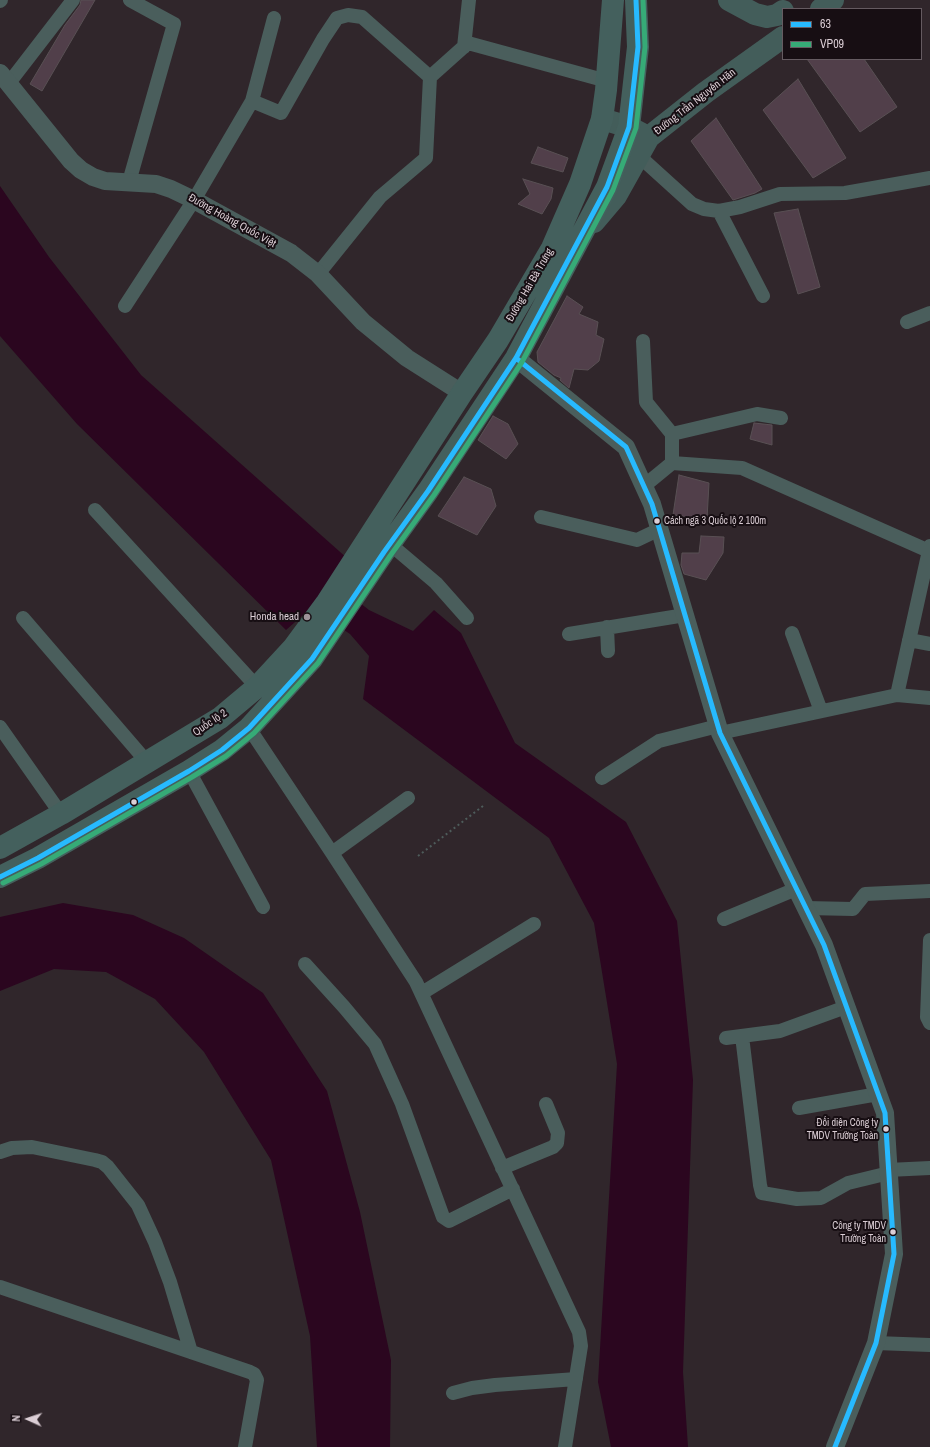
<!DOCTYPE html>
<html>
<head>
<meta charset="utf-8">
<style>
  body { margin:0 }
  #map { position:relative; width:930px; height:1447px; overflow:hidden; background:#30262b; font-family:"Archivo Narrow",sans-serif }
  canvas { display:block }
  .legend { position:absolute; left:782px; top:8px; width:140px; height:52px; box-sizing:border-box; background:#170e13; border:1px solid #655b61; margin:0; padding:5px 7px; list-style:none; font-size:12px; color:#dbced5 }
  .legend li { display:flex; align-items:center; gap:8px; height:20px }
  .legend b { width:20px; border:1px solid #655b61 }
  .north { position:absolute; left:8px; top:1399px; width:40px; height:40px; -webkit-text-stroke:3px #170e13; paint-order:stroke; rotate:273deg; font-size:11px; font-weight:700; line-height:16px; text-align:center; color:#dbced5 }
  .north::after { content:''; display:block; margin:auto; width:14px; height:18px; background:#dbced5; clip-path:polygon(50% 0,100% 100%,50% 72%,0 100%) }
</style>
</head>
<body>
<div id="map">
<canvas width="930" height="1447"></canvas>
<ul class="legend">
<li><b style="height:5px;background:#27baff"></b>63</li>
<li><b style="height:5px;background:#36ab77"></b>VP09</li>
</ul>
<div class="north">N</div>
</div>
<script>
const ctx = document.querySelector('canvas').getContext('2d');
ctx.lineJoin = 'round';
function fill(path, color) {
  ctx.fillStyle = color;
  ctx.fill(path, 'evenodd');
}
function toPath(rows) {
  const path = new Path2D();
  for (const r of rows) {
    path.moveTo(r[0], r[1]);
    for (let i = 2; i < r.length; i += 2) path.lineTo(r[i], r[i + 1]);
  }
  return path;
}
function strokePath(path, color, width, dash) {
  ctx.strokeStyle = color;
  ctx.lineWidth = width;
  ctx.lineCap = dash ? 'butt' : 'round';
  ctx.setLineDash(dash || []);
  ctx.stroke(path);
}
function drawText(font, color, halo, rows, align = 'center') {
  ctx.font = font + ' "Archivo Narrow",sans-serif';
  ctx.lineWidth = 4;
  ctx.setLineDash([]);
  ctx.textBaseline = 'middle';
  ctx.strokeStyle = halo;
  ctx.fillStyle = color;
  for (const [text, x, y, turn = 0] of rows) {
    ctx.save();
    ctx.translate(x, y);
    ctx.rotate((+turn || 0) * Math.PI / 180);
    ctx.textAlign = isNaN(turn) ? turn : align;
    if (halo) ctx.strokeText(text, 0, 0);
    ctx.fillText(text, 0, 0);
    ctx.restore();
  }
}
fill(toPath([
  [0,186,49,257,141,375,348,559,333,582,369,610,413,631,434,610,461,633,515,743,626,822,677,921,693,1080,683,1372,688,1447,611,1447,598,1382,617,1064,594,923,549,838,363,699,369,656,350,634,311,608,286,630,77,424,0,336],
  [63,903,133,915,184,938,263,993,327,1091,360,1212,391,1360,390,1447,317,1447,310,1336,271,1160,204,1052,155,999,106,972,54,969,0,991,0,917]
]), '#2b061f');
const building = toPath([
  [81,0,95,0,42,91,30,84,65,25,80,5,81,0],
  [807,59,864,59,897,107,860,132,807,59],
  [798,79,846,158,813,178,763,110,798,79],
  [716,118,762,189,755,193,733,200,691,141,716,118],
  [538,147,568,158,563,172,531,163,538,147],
  [523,179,553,188,551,199,542,214,518,204,530,194,523,179],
  [798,209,820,287,798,294,774,213,798,209],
  [567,296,583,307,579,314,598,322,596,335,604,339,599,361,588,370,574,369,569,388,560,380,561,378,554,375,538,362,537,352,567,296],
  [493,416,508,424,518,444,506,459,478,440,493,416],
  [754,423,772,425,772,445,750,439,754,423],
  [679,475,709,483,707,519,673,515,679,475],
  [464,477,491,489,496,506,477,535,438,516,464,477],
  [701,536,724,537,723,553,706,580,684,574,681,565,682,553,699,553,701,536]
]);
fill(building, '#513f4a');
strokePath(building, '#595054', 1);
strokePath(toPath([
  [418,856,483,806]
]), '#4e5c5b', 2, [2, 3]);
strokePath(toPath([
  [0,1,1,0],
  [464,47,469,0],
  [9,83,73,0],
  [252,101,281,113,323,39,337,18,348,15,362,17,430,77],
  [639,156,692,204,704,209,719,211,740,207,780,194,845,193,930,178],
  [129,182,174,24,130,0],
  [719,211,763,296],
  [318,274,380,197,426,158,430,77,468,43,607,81],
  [125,306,194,200,252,101,274,18],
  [907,322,930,313],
  [643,341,646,402,672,434,672,463],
  [672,434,757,414,781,418],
  [644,486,672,463,742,468,929,551],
  [95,510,257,687],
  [541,517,637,540,660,529],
  [390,544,436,583,467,618],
  [23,618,147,762],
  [607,627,608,651],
  [792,633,821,711],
  [569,634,685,615],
  [909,640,930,644],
  [897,695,930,546],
  [0,727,61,814],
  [249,728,332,853,416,982,579,1332,581,1346,565,1447],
  [720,733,897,695,930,698],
  [189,771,263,907],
  [602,778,659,741,718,726],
  [332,853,408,798],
  [806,908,853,909,865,894,930,891],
  [724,919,796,889],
  [930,940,927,1017,930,1023],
  [305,964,344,1007,375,1044,402,1104,443,1217,449,1221,513,1189],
  [422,993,534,924],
  [742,1036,760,1185,762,1193,797,1199,821,1198,848,1183,889,1173],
  [726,1038,780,1031,846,1007],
  [799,1108,878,1094],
  [0,1152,12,1148,32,1147,95,1160,102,1162,108,1167,138,1205,155,1242,170,1282,191,1352],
  [502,1168,553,1147,557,1143,558,1133,546,1104],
  [888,1170,930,1168],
  [0,1287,250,1372,254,1374,257,1380,245,1447],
  [876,1343,930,1345],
  [453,1393,472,1388,495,1385,576,1379]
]), '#4a5e5c', 14);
strokePath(toPath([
  [0,73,71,161,81,170,93,177,105,181,156,184,171,189,194,200,291,253,318,274,363,322,407,358,462,393],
  [516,358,626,447,652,504,720,733,824,945,885,1113,894,1254,876,1343,835,1447]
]), '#4a5e5c', 18);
strokePath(toPath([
  [729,0,755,14,767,17,777,15,783,11],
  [821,9,833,0],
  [602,119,629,127,646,136],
  [594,222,616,196,649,137,706,92,783,37]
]), '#435d5a', 22);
strokePath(toPath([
  [0,848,61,814,220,718,257,687,293,648,327,602,462,393,498,340,552,248,580,184,602,119,606,90,613,0],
  [0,877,38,858,189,771,222,750,249,728,312,659,384,552,428,491,516,358,607,187,629,127,638,47,636,0]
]), '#44605d', 22);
strokePath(toPath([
  [516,358,626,447,652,504,720,733,824,945,885,1113,894,1254,876,1343,835,1447],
  [0,877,38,858,189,771,222,750,249,728,312,659,384,552,428,491,516,358,607,187,629,127,638,47,636,0]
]), '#27baff', 5);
strokePath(toPath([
  [3,883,41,864,192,777,226,756,254,733,318,663,390,556,434,495,522,362,613,190,636,128,645,47,643,0]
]), '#36ab77', 5);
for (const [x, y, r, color] of [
  [657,521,3.5,"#dbced5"],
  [307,617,4,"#9f939a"],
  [134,802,3.5,"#dbced5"],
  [886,1129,3.5,"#dbced5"],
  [893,1232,3.5,"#dbced5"]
]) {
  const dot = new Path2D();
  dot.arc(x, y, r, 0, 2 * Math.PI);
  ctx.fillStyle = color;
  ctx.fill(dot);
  strokePath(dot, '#170e13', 1.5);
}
drawText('10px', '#dbced5', '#170e13', [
  ["Cách ngã 3 Quốc lộ 2 100m",664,521,"left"],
  ["Đối diện Công ty",878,1123],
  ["TMDV Trường Toàn",878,1136],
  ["Công ty TMDV",886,1226],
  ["Trường Toàn",886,1239]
], 'right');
drawText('11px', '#dbced5', '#170e13', [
  ["Đường Trần Nguyên Hãn",695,102,-38],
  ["Đường Hoàng Quốc Việt",232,221,29],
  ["Đường Hai Bà Trưng",530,285,-60],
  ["Quốc lộ 2",210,723,-34]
]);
drawText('11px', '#dbced5', '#170e13', [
  ["Honda head",299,617]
], 'right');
</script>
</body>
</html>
